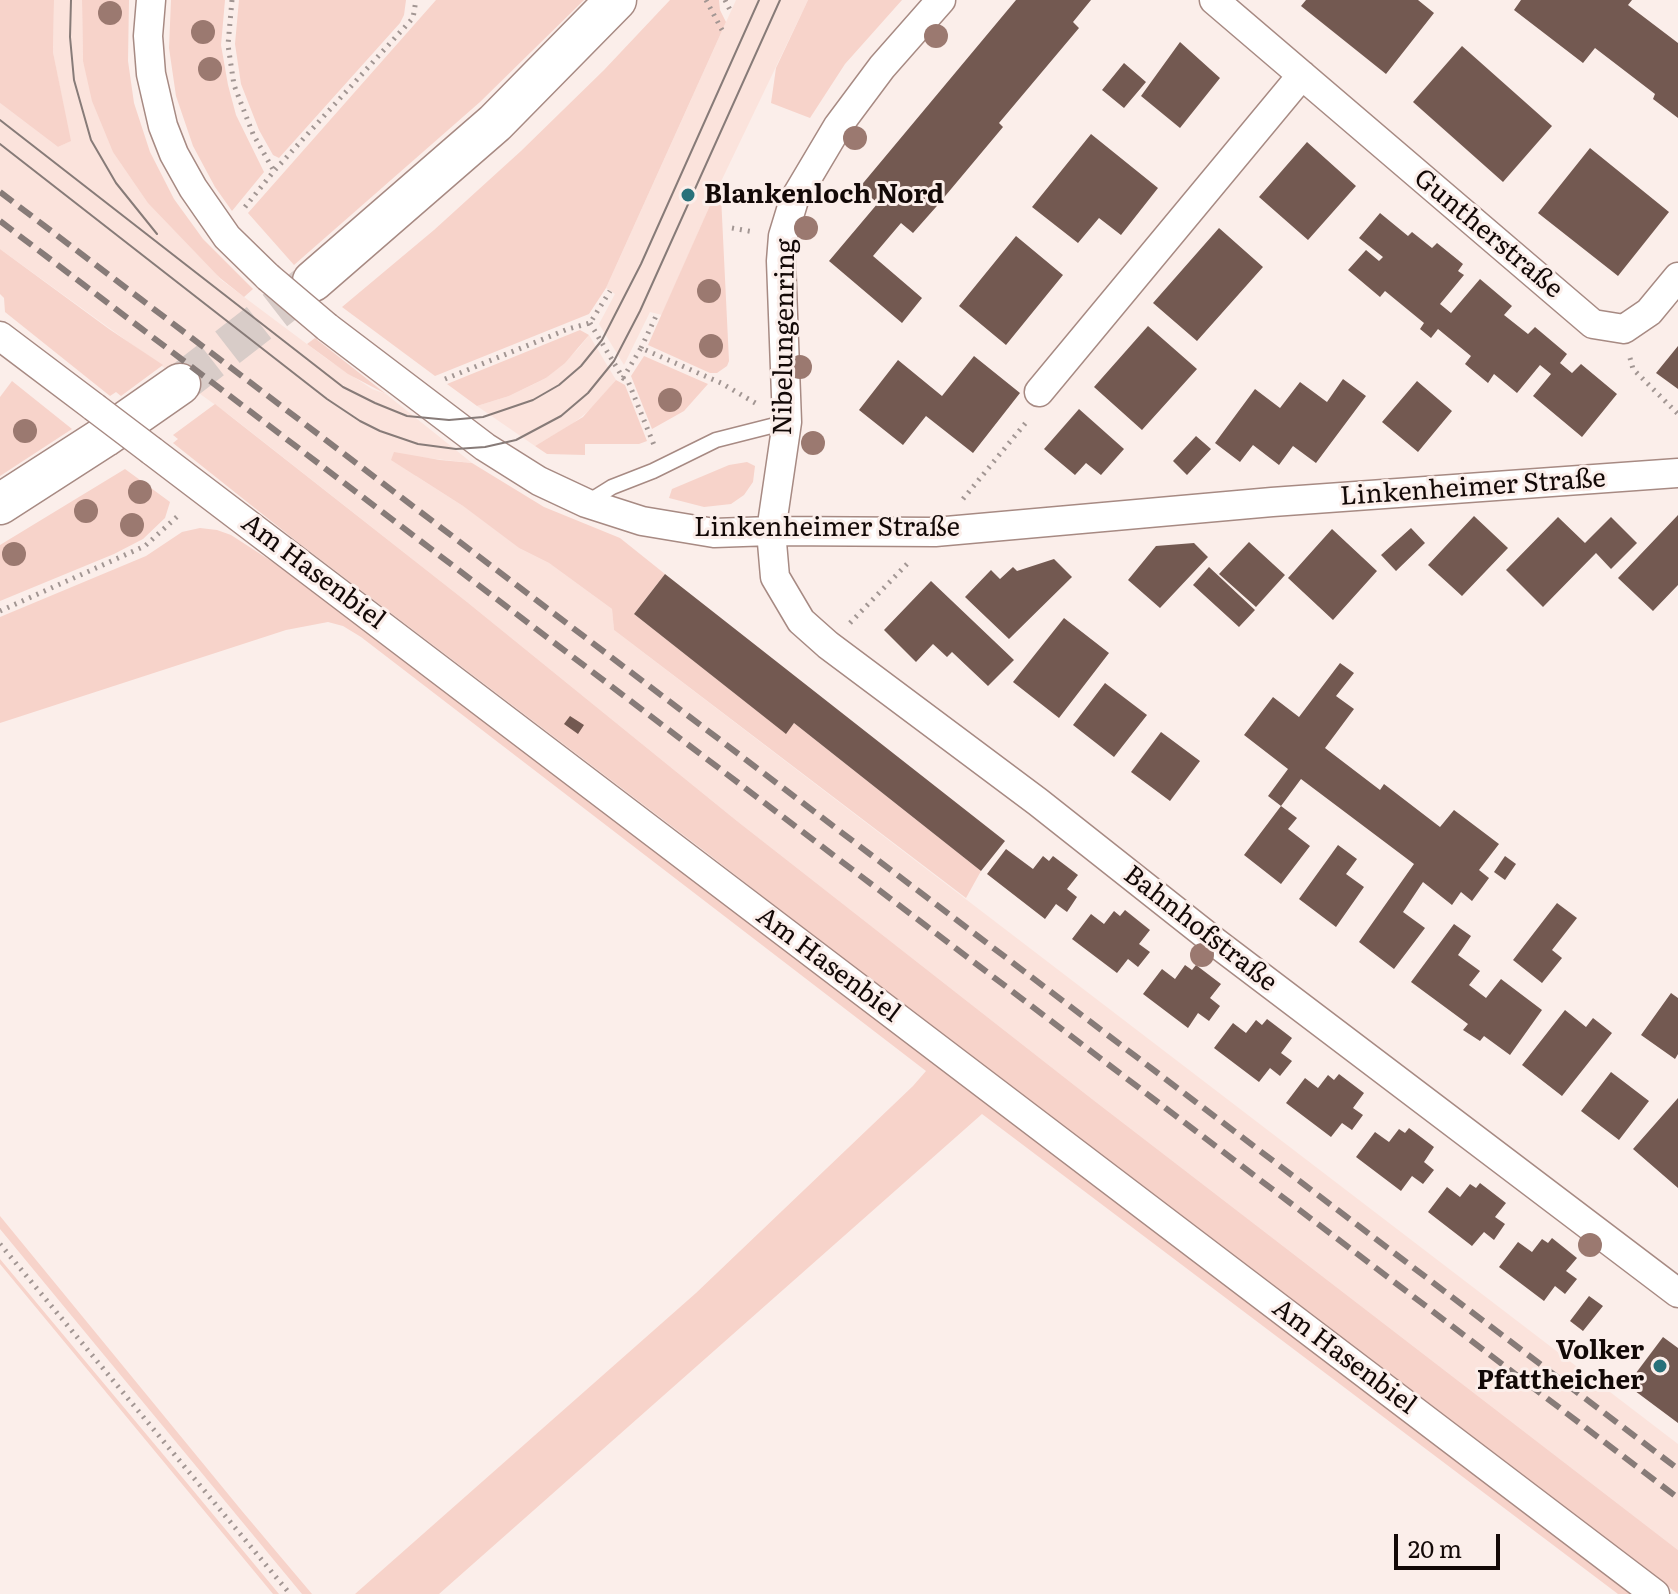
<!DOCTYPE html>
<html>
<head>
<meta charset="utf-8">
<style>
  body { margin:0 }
  #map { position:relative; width:1678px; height:1594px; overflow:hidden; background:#fbeeea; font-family:Literata,serif }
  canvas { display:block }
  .scale { position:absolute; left:1394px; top:1534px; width:106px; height:36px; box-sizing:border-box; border:4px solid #130907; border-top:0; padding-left:10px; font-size:24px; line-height:28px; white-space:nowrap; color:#130907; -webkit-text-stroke:6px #fbeeea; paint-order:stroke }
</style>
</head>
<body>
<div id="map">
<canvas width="1678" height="1594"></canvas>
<div class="scale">20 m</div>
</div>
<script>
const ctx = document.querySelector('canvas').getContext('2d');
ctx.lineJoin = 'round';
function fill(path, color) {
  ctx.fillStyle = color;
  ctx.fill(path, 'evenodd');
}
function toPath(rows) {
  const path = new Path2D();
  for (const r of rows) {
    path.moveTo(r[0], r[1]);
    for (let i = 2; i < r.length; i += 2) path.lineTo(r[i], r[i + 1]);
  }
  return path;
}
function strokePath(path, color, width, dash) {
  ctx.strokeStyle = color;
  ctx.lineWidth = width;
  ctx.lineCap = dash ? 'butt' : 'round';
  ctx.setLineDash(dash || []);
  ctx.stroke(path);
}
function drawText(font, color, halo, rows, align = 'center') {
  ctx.font = font + ' Literata,serif';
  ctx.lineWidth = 6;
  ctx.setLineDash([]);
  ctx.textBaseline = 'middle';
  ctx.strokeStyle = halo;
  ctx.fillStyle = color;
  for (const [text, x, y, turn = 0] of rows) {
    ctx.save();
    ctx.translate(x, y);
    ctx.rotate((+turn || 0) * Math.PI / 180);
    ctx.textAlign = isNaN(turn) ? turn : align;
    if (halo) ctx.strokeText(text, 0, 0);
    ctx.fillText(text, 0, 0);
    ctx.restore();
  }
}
fill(toPath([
  [54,0,82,0,83,61,220,279,327,359,372,389,386,394,472,463,418,457,416,476,463,506,519,548,549,563,612,609,614,630,1678,1444,1678,1550,1092,1099,737,821,467,602,232,417,0,249,0,103,58,147,70,141,53,52],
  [736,0,808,0,715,194,662,315,650,312,624,365,599,324,615,294,606,288],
  [589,335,616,380,595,406,571,425,535,446,477,406,509,396,546,378,577,350]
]), '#fbe3dc');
fill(toPath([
  [0,0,54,0,53,52,71,141,58,147,0,103],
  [82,0,129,0,128,61,134,103,150,152,174,199,203,239,253,289,244,297,220,278,148,203,113,152,92,101,83,61],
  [171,0,225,0,221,45,228,85,236,115,264,172,232,211,215,187,193,146,176,96,169,48],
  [239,0,406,0,404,15,400,23,279,158,273,155,259,130,241,84,235,44],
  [436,0,584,0,480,102,294,265,248,213],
  [670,0,719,0,720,10,726,22,606,288,589,314,435,376,342,307,434,230,521,151,604,70],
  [808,0,902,0,845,64,810,118,771,103,776,68],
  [715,194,721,196,729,361,727,366,717,373,710,373,648,345],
  [0,249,109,329,163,365,121,396,116,392,110,396,5,312,4,298,0,294],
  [580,330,589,335,565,363,546,378,509,396,477,406,447,384],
  [315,338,386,394,348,374,307,344],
  [644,356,708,384,684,411,652,429,631,376],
  [616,380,625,385,647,441,639,444,585,444,585,455,547,454,535,446,583,417],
  [12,381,72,429,0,476,0,397],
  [215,404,467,602,737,821,1092,1099,1678,1550,1678,1594,942,1036,707,853,300,544,173,443,178,439,173,435],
  [394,452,440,460,472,463,544,507,620,538,665,574,634,614,785,733,794,723,981,871,966,898,614,630,612,609,549,563,519,548,463,506,391,460],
  [747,462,755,466,753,482,744,495,731,504,704,507,669,498,672,489,729,465],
  [125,469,170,502,165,518,143,539,114,554,0,601,0,545],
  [200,528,217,530,231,535,282,568,1631,1594,1618,1594,982,1114,439,1594,355,1594,696,1293,913,1086,926,1071,361,637,343,626,328,622,286,630,0,723,0,617,146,556,182,532],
  [0,1216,242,1511,312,1594,302,1594,99,1349,0,1229],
  [0,1259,187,1483,279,1594,273,1594,0,1264]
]), '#f7d3ca');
fill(toPath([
  [1016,0,1091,0,1073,22,1079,28,999,123,1003,127,936,207,913,233,901,223,873,256,922,298,902,323,829,261,878,203,859,188],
  [1306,0,1418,0,1434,13,1386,74,1301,6],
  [1521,0,1632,0,1628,5,1678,43,1678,118,1653,99,1655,94,1595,48,1583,63,1514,10],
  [1180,42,1220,78,1180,128,1141,96],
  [1462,46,1552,126,1503,182,1413,102],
  [1124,63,1146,82,1124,108,1102,90],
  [1091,134,1158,188,1121,235,1099,218,1078,243,1032,207],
  [1307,142,1356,186,1308,240,1259,197],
  [1590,148,1669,212,1618,276,1538,213],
  [1380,213,1408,236,1412,232,1432,248,1437,243,1463,264,1458,271,1464,275,1440,304,1451,313,1480,279,1512,306,1504,315,1528,334,1535,327,1567,354,1560,363,1572,373,1581,364,1617,394,1582,437,1533,396,1551,374,1540,365,1517,393,1494,374,1488,383,1465,364,1471,356,1438,329,1431,338,1420,329,1424,323,1385,291,1380,297,1348,270,1366,250,1379,261,1383,257,1359,238],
  [1219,228,1263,267,1197,341,1153,303],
  [1016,236,1063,275,1006,345,959,306],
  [1148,326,1197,369,1142,430,1094,387],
  [1678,346,1678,389,1656,373],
  [974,356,1020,393,973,453,926,416,903,445,859,410,898,360,942,396],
  [1343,379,1366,396,1316,463,1293,446,1279,465,1253,445,1240,462,1215,443,1255,389,1280,408,1300,382,1327,402],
  [1417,381,1452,411,1418,452,1382,422],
  [1079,409,1124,449,1101,475,1086,463,1075,475,1044,449],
  [1196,436,1211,449,1187,475,1173,461],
  [1678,515,1678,585,1653,611,1618,578],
  [1474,516,1508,548,1462,596,1428,565],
  [1558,517,1585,543,1611,517,1637,543,1611,569,1596,553,1543,607,1506,570],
  [1411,528,1425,543,1396,571,1381,555],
  [1332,529,1377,571,1333,620,1288,578],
  [1249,542,1285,575,1256,607,1219,574],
  [1194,543,1208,557,1160,608,1128,580,1156,546],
  [1054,559,1072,577,1009,639,965,597,991,570,1000,579,1013,567,1017,571],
  [1209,567,1255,610,1239,627,1193,585],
  [665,574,1005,841,981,871,794,723,786,734,634,614],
  [931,581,1014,660,988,686,952,652,947,657,933,644,916,662,884,630],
  [1064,618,1109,653,1059,718,1013,682],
  [1340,663,1354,673,1336,696,1354,709,1325,748,1380,790,1384,784,1440,827,1454,810,1499,844,1479,870,1489,878,1472,901,1461,892,1452,905,1423,882,1403,912,1425,928,1394,969,1359,942,1414,864,1301,779,1281,806,1268,796,1288,769,1244,735,1273,697,1299,717],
  [1105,683,1147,715,1114,757,1073,725],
  [570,716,584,725,578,734,564,724],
  [1161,732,1200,761,1170,801,1131,772],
  [1281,806,1297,818,1288,829,1310,846,1281,884,1244,855],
  [1338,845,1357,859,1346,874,1364,887,1336,927,1299,899],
  [1006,849,1033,869,1043,856,1049,861,1053,856,1078,875,1067,889,1077,897,1067,912,1056,904,1045,919,987,874],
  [1505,856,1516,864,1505,880,1494,872],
  [1557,903,1577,918,1552,950,1562,958,1542,983,1513,960],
  [1125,910,1150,930,1139,944,1150,952,1138,967,1128,959,1117,973,1072,939,1091,914,1104,924,1114,911,1120,916],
  [1454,924,1471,936,1458,955,1480,971,1469,985,1486,998,1501,979,1542,1010,1510,1055,1484,1036,1480,1041,1463,1030,1468,1024,1411,982],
  [1185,965,1192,970,1196,965,1221,984,1210,998,1220,1006,1209,1021,1198,1013,1188,1028,1143,994,1162,969,1175,979],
  [1671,993,1678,998,1678,1054,1675,1059,1641,1035],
  [1565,1010,1586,1027,1593,1018,1612,1033,1562,1096,1522,1065],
  [1267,1019,1292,1038,1281,1053,1292,1061,1280,1076,1270,1068,1259,1082,1214,1048,1233,1023,1246,1033,1256,1020,1262,1025],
  [1611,1072,1649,1101,1619,1140,1581,1111],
  [1339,1074,1364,1093,1353,1108,1363,1115,1352,1130,1342,1123,1331,1137,1286,1103,1305,1078,1318,1088,1328,1075,1334,1080],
  [1678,1098,1678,1188,1633,1149],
  [1409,1128,1434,1147,1424,1162,1434,1170,1423,1184,1412,1176,1401,1191,1356,1157,1375,1132,1389,1142,1399,1129,1405,1133],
  [1480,1183,1506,1203,1495,1217,1505,1224,1494,1240,1484,1232,1472,1246,1428,1212,1447,1187,1460,1197,1470,1184,1476,1188],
  [1552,1238,1577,1258,1566,1271,1577,1279,1565,1294,1555,1286,1544,1301,1499,1267,1518,1242,1532,1252,1542,1239,1548,1243],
  [1589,1296,1603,1306,1583,1331,1570,1321],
  [1663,1337,1678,1348,1678,1423,1627,1385]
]), '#735951');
strokePath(toPath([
  [180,384,313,281]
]), '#d8ccc8', 40, [40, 20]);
const service = toPath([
  [588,502,612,487,653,471,716,440,787,422]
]);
const minor = toPath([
  [151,0,148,36,151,74,163,126,174,154,193,188,227,237,268,277],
  [941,0,882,67,838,126,794,200,783,236,781,261,787,422,771,531,775,577,801,621,828,645,1038,802,1215,942,1678,1293],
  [1214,0,1593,324,1624,329,1649,312,1678,277],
  [327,327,485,447,539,481,586,503,642,521,714,533,771,531,935,532,1272,502,1678,473],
  [0,336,94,407],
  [1039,392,1302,75],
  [152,451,1655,1594]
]);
const secondary = toPath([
  [313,281,495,123,616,0],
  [0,504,104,437,180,384]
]);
strokePath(service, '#a78a83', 17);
strokePath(minor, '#a78a83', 31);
strokePath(secondary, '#a78a83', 43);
strokePath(toPath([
  [232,0,228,45,234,85,253,134,274,171],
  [706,0,722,30],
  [725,0,731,12],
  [245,207,274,171,413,18,416,0],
  [732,228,754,232],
  [590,323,623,378,628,381,654,445],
  [641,348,657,314],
  [1630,358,1633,369,1678,414],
  [623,378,641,348,721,383,757,404],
  [445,379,568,329,590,323,610,291],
  [963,499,1028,420],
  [0,611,145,546,181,513],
  [850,623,907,564],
  [0,1244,290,1594]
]), '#a29693', 5, [2, 6]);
strokePath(service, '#fff', 14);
strokePath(minor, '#fff', 28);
strokePath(secondary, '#fff', 40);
strokePath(toPath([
  [71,0,70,37,74,80,91,140,116,183,157,234],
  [0,120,343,387,375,403,407,416,449,420,483,417,533,400,559,385,581,366,602,340,641,264,759,0],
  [0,144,327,399,360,421,380,431,418,444,456,449,485,447,516,440,561,416,588,393,614,361,640,311,780,0]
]), '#877b78', 2);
strokePath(toPath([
  [0,192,1678,1469],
  [0,221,1678,1498]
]), '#877b78', 6, [16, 8]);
const minorBridge = toPath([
  [268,277,327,327],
  [94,407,152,451]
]);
strokePath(minorBridge, '#a78a83', 31, []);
strokePath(minorBridge, '#fff', 28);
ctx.fillStyle = '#9b7970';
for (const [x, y] of [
  [110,13],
  [203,32],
  [936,36],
  [210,69],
  [855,138],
  [806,228],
  [709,291],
  [711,346],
  [800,367],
  [670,400],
  [25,431],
  [813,443],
  [140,492],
  [86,511],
  [132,525],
  [14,554],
  [1202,955],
  [1590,1245]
]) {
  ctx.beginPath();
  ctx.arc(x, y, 12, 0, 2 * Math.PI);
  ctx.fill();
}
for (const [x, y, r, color] of [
  [688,195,8,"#28717a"],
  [1660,1366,8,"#28717a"]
]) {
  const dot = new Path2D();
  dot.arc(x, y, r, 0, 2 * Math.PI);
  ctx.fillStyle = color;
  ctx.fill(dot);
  strokePath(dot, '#fbeeea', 3);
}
drawText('bold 26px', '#130907', '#fbeeea', [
  ["Blankenloch Nord",704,195],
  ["Volker",1644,1351,"right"],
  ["Pfattheicher",1644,1381,"right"]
], 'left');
drawText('26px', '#130907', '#fbeeea', [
  ["Guntherstraße",1488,234,40],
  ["Nibelungenring",785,337,-89],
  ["Linkenheimer Straße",1473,488,-4],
  ["Linkenheimer Straße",827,528],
  ["Am Hasenbiel",313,572,37],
  ["Bahnhofstraße",1200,929,38],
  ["Am Hasenbiel",828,965,37],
  ["Am Hasenbiel",1344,1357,37]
]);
</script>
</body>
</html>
